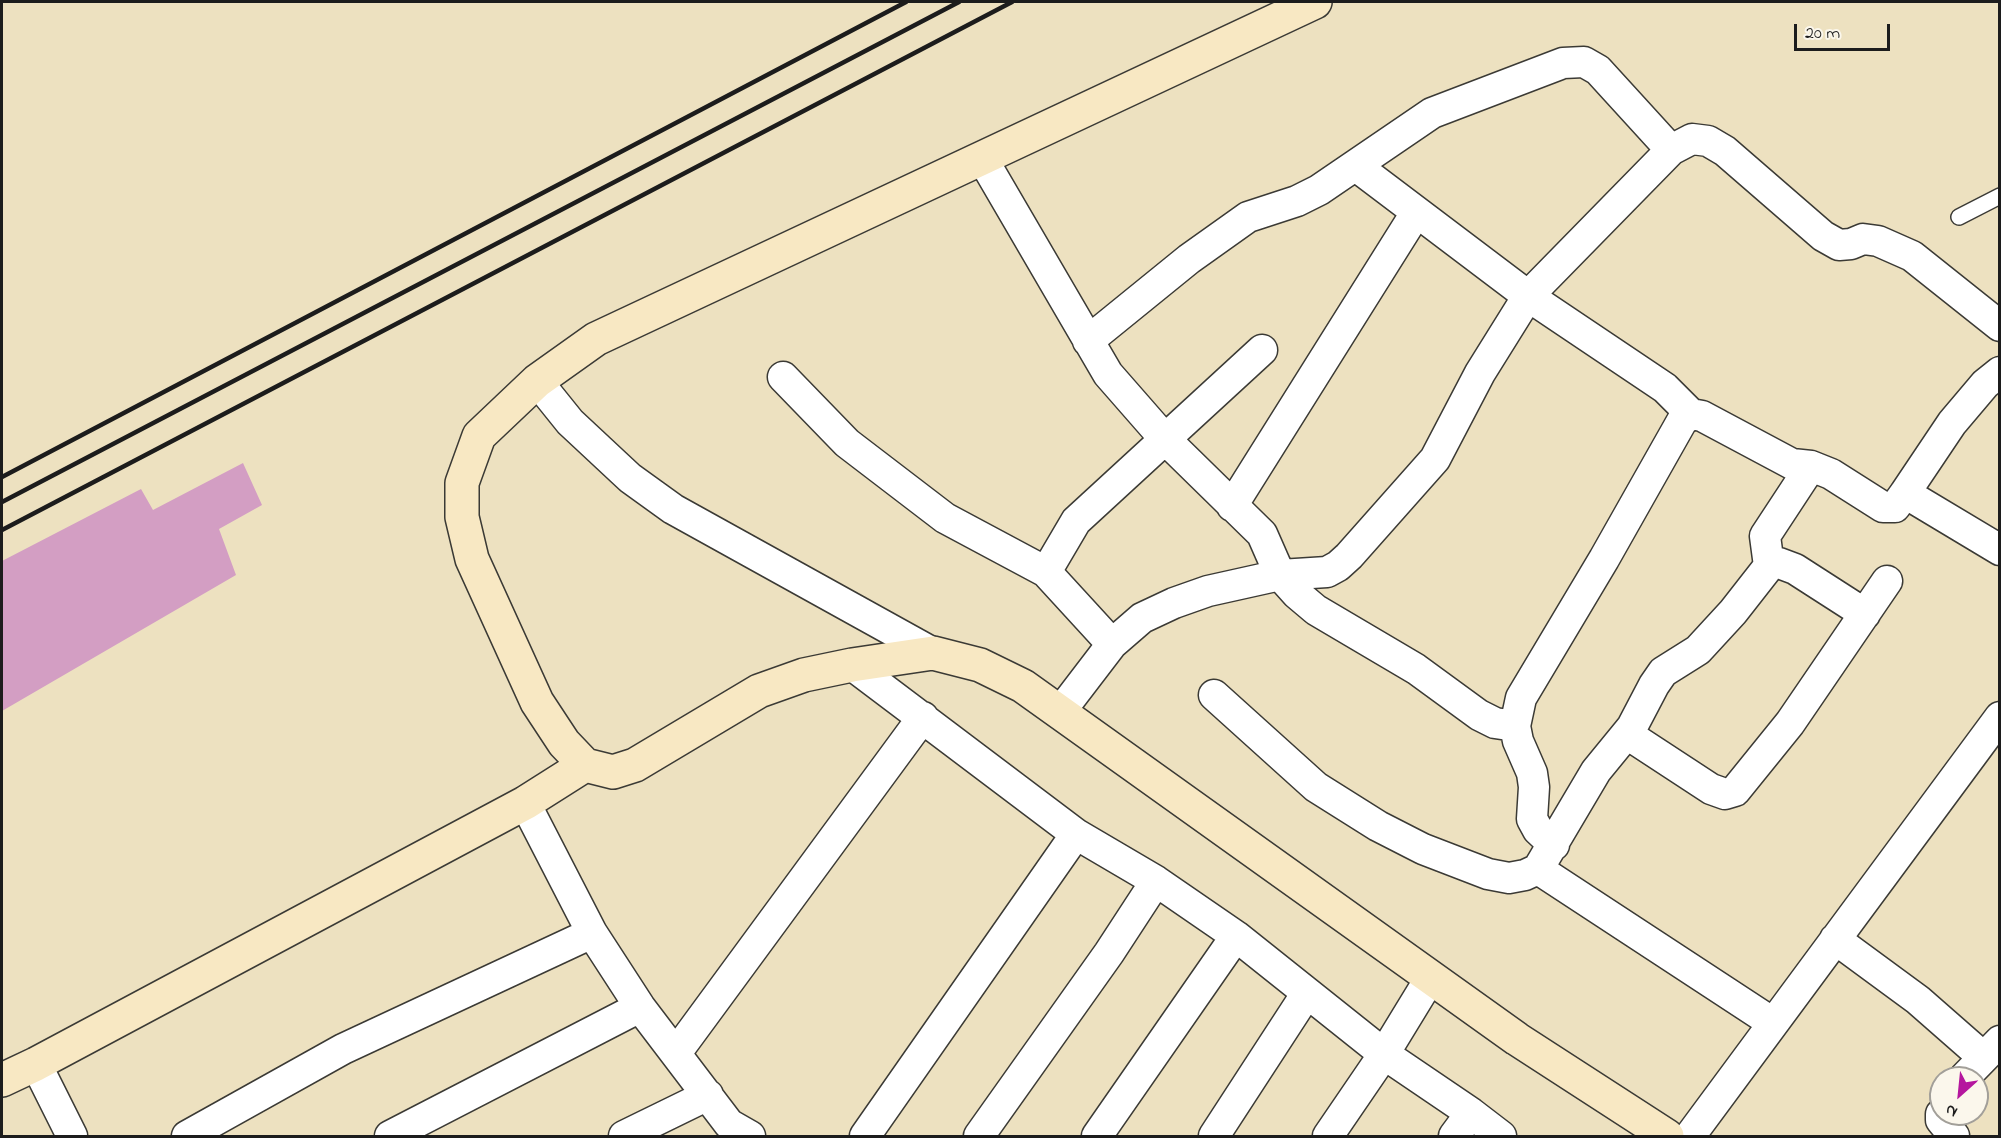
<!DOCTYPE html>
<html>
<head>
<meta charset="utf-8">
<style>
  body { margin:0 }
  #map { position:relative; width:2001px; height:1138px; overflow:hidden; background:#ede1c0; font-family:"Indie Flower",sans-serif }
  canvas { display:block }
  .frame { position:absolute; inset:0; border:3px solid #1c1c1c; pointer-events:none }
  .north { position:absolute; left:1929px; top:1066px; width:60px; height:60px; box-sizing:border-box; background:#fbf7ec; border:2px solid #a29f99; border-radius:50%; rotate:207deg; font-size:16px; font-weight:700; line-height:24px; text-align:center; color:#1c1c1c }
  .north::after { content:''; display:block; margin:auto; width:21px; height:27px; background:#b5179e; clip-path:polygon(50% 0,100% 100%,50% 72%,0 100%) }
  .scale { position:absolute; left:1794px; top:24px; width:96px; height:27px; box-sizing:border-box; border:3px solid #1c1c1c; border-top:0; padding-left:8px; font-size:18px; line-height:21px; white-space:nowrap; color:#1c1c1c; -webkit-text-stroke:4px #fbf7ec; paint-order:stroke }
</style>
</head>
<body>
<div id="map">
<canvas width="2001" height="1138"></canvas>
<div class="frame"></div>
<div class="north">N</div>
<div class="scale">20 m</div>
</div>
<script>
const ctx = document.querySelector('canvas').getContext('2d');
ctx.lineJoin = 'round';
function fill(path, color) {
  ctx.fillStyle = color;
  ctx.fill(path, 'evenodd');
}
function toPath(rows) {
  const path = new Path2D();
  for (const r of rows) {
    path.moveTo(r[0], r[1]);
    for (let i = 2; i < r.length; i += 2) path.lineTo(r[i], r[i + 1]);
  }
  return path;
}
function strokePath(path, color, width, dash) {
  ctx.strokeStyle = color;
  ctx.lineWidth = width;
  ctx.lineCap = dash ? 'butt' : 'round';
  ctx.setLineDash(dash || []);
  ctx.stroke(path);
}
fill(toPath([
  [243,463,262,505,219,529,236,575,2,711,2,561,141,489,153,510]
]), '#d39ec3');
const lane = toPath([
  [1959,217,2000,196]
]);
const street = toPath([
  [982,158,1108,374,1164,438,1262,534,1280,575,1297,594,1316,610,1416,669,1479,715,1495,723,1515,726],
  [1356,166,1528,296,1665,388,1691,414],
  [1088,341,1189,259,1248,217,1297,201,1319,190,1432,113,1563,63,1584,62,1598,70,1671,150],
  [783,377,847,443,945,518,1046,572,1112,644],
  [537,381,570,422,630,478,673,509,933,653],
  [1905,493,1952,423,1985,384,2000,372],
  [1232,506,1409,224],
  [1769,566,1765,536,1811,466],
  [1046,572,1076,521,1262,350],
  [852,665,1076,834,1156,881,1236,936,1384,1054,1471,1113,1501,1136],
  [1214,695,1316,787,1378,826,1423,849,1488,874,1509,878,1525,875,1538,869],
  [1060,712,1112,644,1142,618,1174,603,1208,591,1280,575,1327,572,1338,566,1349,556,1435,459,1480,373,1528,296,1671,150,1692,139,1708,141,1725,151,1823,236,1839,245,1851,244,1863,239,1878,241,1912,256,2000,326],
  [1627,734,1711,789,1725,794,1735,791,1790,723,1887,581],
  [525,803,592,933,640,1007,729,1124,750,1136],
  [1554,845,1538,830,1532,819,1534,787,1532,773,1518,741,1515,726,1521,698,1604,559,1682,421,1691,414,1702,416,1792,464,1811,466,1831,474,1883,507,1895,507,1905,493,2000,550],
  [1835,939,1918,1000,1983,1057],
  [1773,1023,1538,869,1596,771,1632,727,1654,685,1663,672,1698,650,1733,612,1769,566,1779,563,1795,569,1865,614],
  [676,1053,923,717],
  [36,1064,72,1136],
  [1964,1078,2000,1041],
  [1941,1114,1941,1120,1954,1136],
  [187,1136,343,1049,592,933],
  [390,1136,640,1007],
  [624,1136,708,1095],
  [865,1136,1076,834],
  [979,1136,1109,953,1156,881],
  [1097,1136,1236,936],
  [1214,1136,1307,993],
  [1328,1136,1384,1054,1431,977],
  [1454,1136,1471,1113],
  [1690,1136,2000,717]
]);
const secondary = toPath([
  [1315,2,596,339,537,381,479,436,462,483,462,517,472,559,537,702,564,743,585,765,613,772,635,765,759,691,804,675,852,665,933,653,980,665,1023,686,1517,1039,1667,1136],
  [2,1080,36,1064,525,803,585,765]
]);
strokePath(lane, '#3b3a35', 18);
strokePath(street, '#3b3a35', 33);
strokePath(secondary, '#3b3a35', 36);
strokePath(lane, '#fff', 15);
strokePath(street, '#fff', 30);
strokePath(secondary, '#f8e8c3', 33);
strokePath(toPath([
  [2,477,906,2],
  [2,502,959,2],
  [2,530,1012,2]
]), '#1c1c1c', 4.5);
</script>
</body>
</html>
